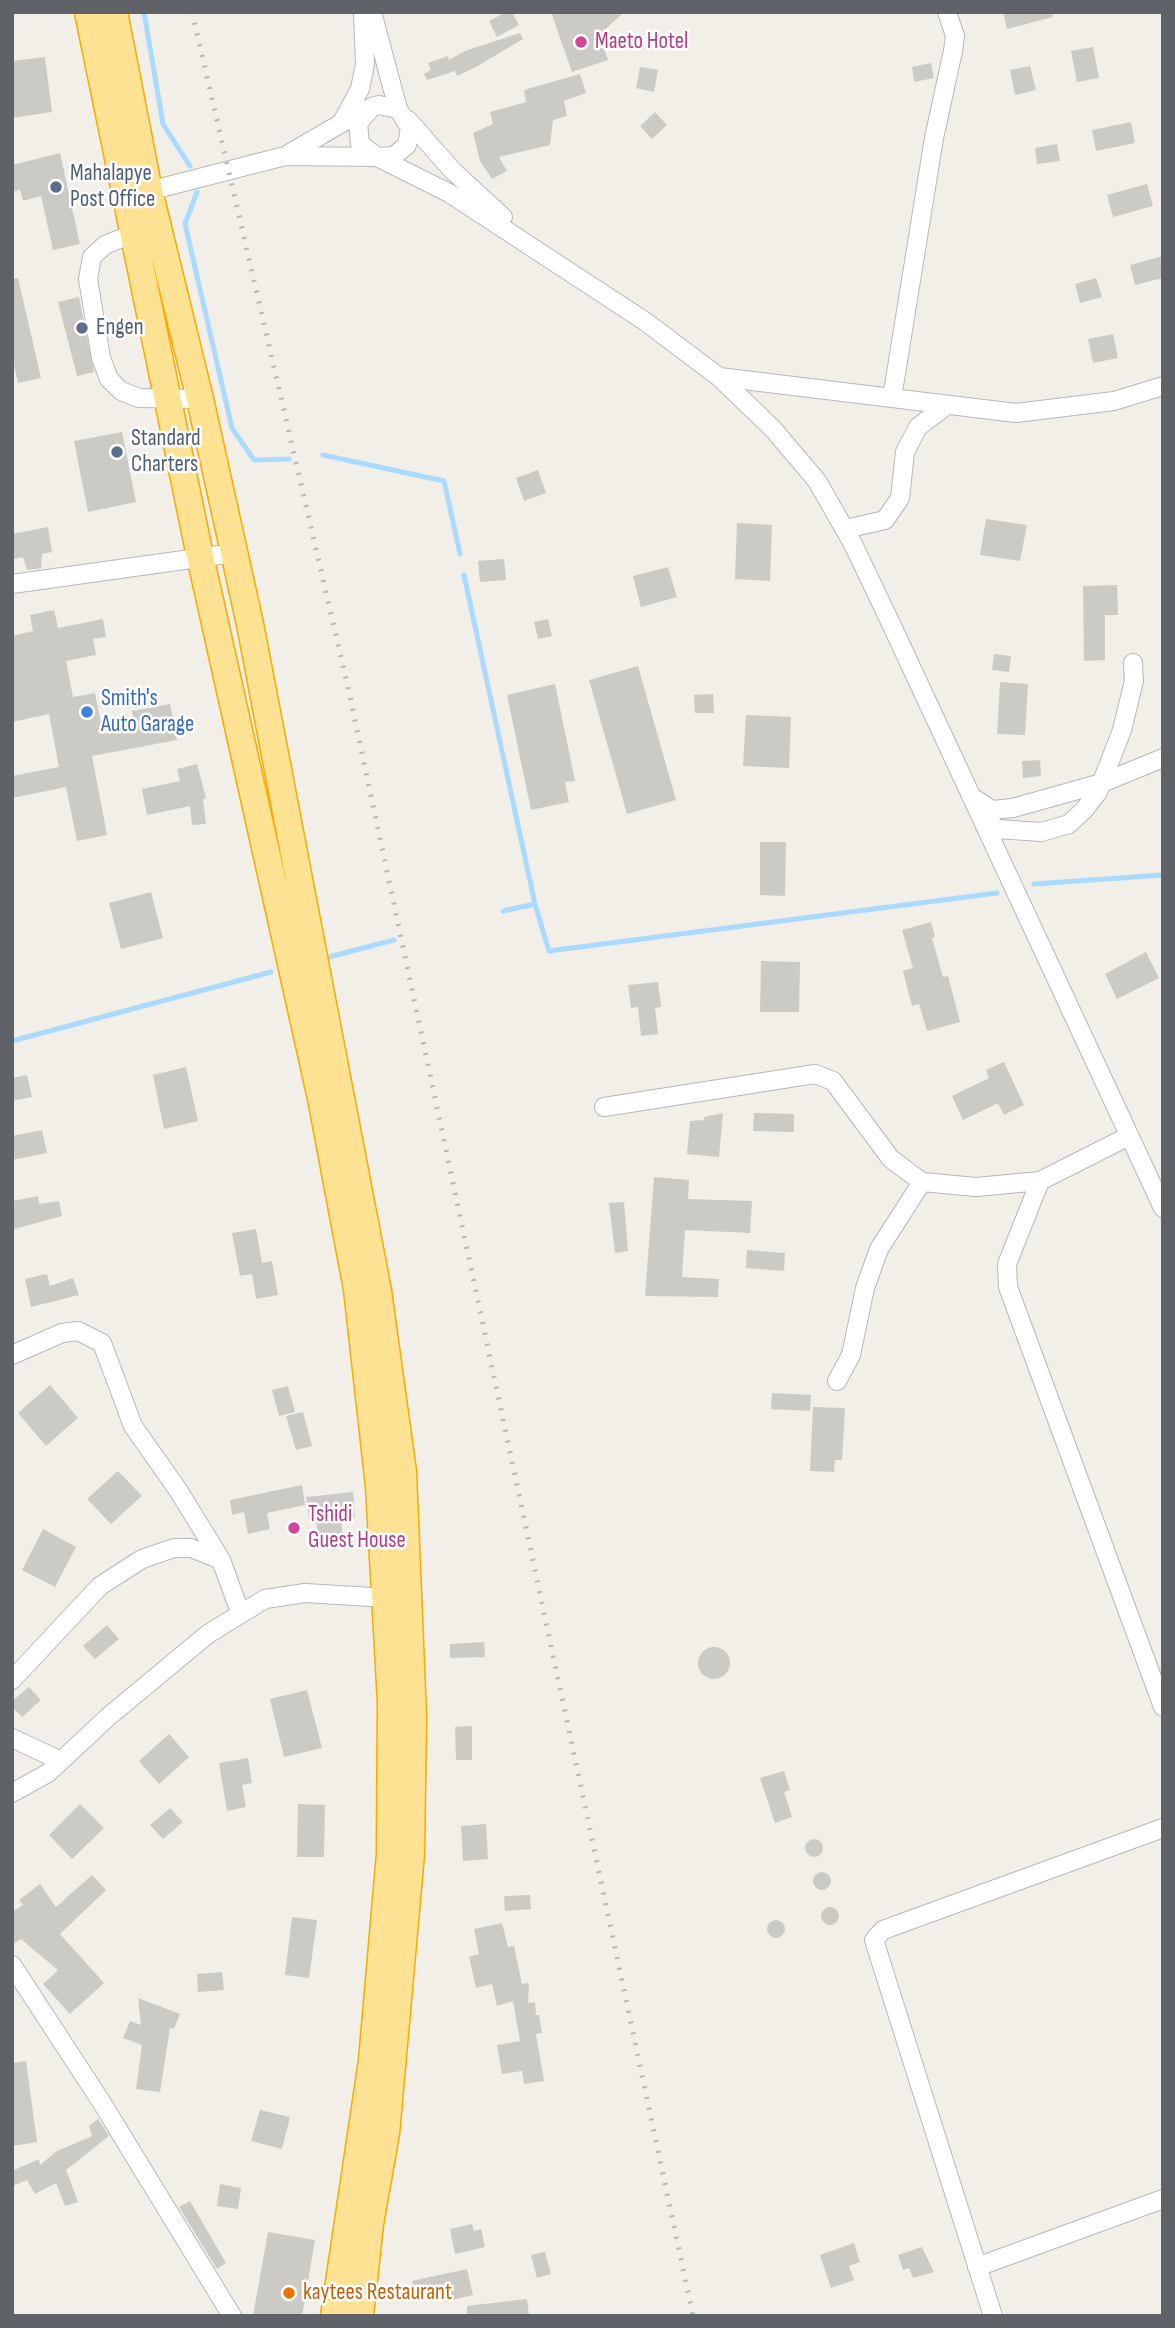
<!DOCTYPE html>
<html>
<head>
<meta charset="utf-8">
<style>
  body { margin:0 }
  #map { position:relative; width:1175px; height:2328px; overflow:hidden; background:#f1efe8; font-family:"Sofia Sans Condensed",sans-serif }
  canvas { display:block }
  .frame { position:absolute; inset:0; border:14px solid #5f6368; pointer-events:none }
</style>
</head>
<body>
<div id="map">
<canvas width="1175" height="2328"></canvas>
<div class="frame"></div>
</div>
<script>
const ctx = document.querySelector('canvas').getContext('2d');
ctx.lineJoin = 'round';
function toPath(rows) {
  const path = new Path2D();
  for (const r of rows) {
    if (r.length === 3) {
      path.moveTo(r[0] + r[2], r[1]);
      path.arc(r[0], r[1], r[2], 0, 2 * Math.PI);
      continue;
    }
    path.moveTo(r[0], r[1]);
    for (let i = 2; i < r.length; i += 2) path.lineTo(r[i], r[i + 1]);
  }
  return path;
}
function strokePath(path, color, width, dash) {
  ctx.strokeStyle = color;
  ctx.lineWidth = width;
  ctx.lineCap = dash ? 'butt' : 'round';
  ctx.setLineDash(dash || []);
  ctx.stroke(path);
}
function fill(path, color) {
  ctx.fillStyle = color;
  ctx.fill(path, 'evenodd');
}
function drawText(font, color, halo, rows, align = 'center') {
  ctx.font = font + ' "Sofia Sans Condensed",sans-serif';
  ctx.lineWidth = 5;
  ctx.setLineDash([]);
  ctx.textBaseline = 'middle';
  ctx.strokeStyle = halo;
  ctx.fillStyle = color;
  for (const [text, x, y, turn = 0] of rows) {
    ctx.save();
    ctx.translate(x, y);
    ctx.rotate((+turn || 0) * Math.PI / 180);
    ctx.textAlign = isNaN(turn) ? turn : align;
    if (halo) ctx.strokeText(text, 0, 0);
    ctx.fillText(text, 0, 0);
    ctx.restore();
  }
}
strokePath(toPath([
  [144,12,163,124,190,166],
  [197,192,185,224,232,428,254,460,289,459],
  [323,455,444,481,460,554],
  [464,575,535,904,549,951,997,893],
  [1034,884,1163,875],
  [503,911,535,904],
  [329,957,394,940],
  [12,1041,271,972]
]), '#aadaff', 5);
fill(toPath([
  [506,12,512,12,519,25,497,37,489,21],
  [551,12,624,12,599,35,608,60,572,72],
  [1003,12,1052,12,1053,17,1007,29],
  [520,33,523,39,476,67,457,76,455,71,427,80,424,74,431,70,428,63,448,56,449,60,465,51],
  [1093,47,1099,78,1077,82,1071,51],
  [45,57,52,112,12,118,12,61],
  [931,63,934,78,914,82,912,67],
  [1030,66,1036,90,1015,95,1010,70],
  [640,67,658,70,654,92,636,88],
  [580,74,586,93,564,101,567,116,553,120,550,145,499,157,507,171,492,179,480,161,473,133,493,124,490,112,526,102,524,90],
  [655,112,667,125,652,139,640,126],
  [1131,122,1135,143,1096,151,1092,130],
  [1057,144,1060,161,1037,164,1035,148],
  [60,153,80,244,53,250,41,196,23,201,20,190,12,192,12,165],
  [1147,184,1153,206,1113,217,1107,195],
  [1163,256,1163,278,1135,285,1130,265],
  [18,278,41,378,18,383,12,356,12,279],
  [1096,278,1102,297,1080,303,1075,284],
  [79,297,94,372,77,376,58,302],
  [1113,334,1118,358,1093,363,1088,339],
  [122,432,136,502,88,512,74,441],
  [538,470,546,493,524,501,516,478],
  [986,519,1027,525,1020,561,980,555],
  [737,523,772,525,770,581,735,579],
  [48,527,52,552,42,554,41,568,27,570,23,557,14,559,12,534],
  [504,559,506,580,480,582,478,561],
  [668,567,677,597,641,607,633,576],
  [1117,585,1118,615,1105,615,1105,660,1084,661,1083,586],
  [54,610,58,628,103,619,106,637,93,639,96,655,66,661,73,697,95,693,103,734,135,728,132,711,170,704,177,740,92,756,107,835,77,841,66,787,12,798,12,776,59,767,49,714,12,722,12,636,33,631,30,615],
  [548,619,552,636,538,639,534,622],
  [994,654,1011,656,1009,672,992,670],
  [638,666,676,800,627,814,589,680],
  [1000,682,1028,684,1025,735,997,734],
  [555,684,575,781,565,782,569,802,531,810,507,695],
  [713,694,714,713,695,713,694,695],
  [746,715,791,717,789,768,743,766],
  [1040,760,1041,776,1023,778,1022,761],
  [197,764,206,798,203,799,206,824,192,825,190,806,147,815,142,789,180,781,177,769],
  [760,842,786,842,785,896,760,895],
  [151,892,163,938,121,949,109,903],
  [931,922,935,937,932,938,943,977,948,976,960,1022,927,1031,919,1004,912,1006,903,971,913,968,902,930],
  [1146,952,1159,978,1117,999,1105,974],
  [761,961,800,962,799,1012,760,1012],
  [658,982,661,1007,655,1008,658,1034,641,1036,638,1007,631,1008,628,985],
  [1004,1062,1024,1105,1004,1115,998,1103,963,1120,952,1096,989,1078,986,1070],
  [186,1067,198,1121,164,1129,153,1075],
  [27,1075,32,1097,12,1101,12,1078],
  [723,1113,719,1157,687,1154,690,1121,704,1120,704,1117],
  [754,1113,794,1114,794,1132,753,1131],
  [42,1130,47,1153,12,1160,12,1136],
  [654,1177,689,1180,688,1199,752,1201,750,1233,685,1230,682,1277,719,1279,718,1297,645,1296],
  [38,1196,39,1204,59,1201,62,1216,14,1229,12,1201],
  [624,1202,628,1251,615,1253,609,1203],
  [256,1229,262,1263,272,1261,278,1295,256,1299,252,1274,240,1276,232,1233],
  [747,1250,785,1253,784,1271,746,1268],
  [47,1274,50,1286,73,1278,79,1295,31,1307,25,1279],
  [50,1385,78,1418,46,1446,18,1413],
  [288,1386,295,1412,279,1416,272,1390],
  [772,1393,811,1395,810,1411,771,1409],
  [813,1407,845,1408,842,1460,835,1460,834,1472,810,1471],
  [303,1412,312,1446,296,1450,286,1416],
  [118,1471,142,1496,111,1524,87,1499],
  [302,1485,305,1505,267,1513,270,1529,248,1534,244,1512,232,1515,230,1500],
  [353,1492,355,1518,341,1519,343,1538,318,1541,316,1518,309,1519,306,1497],
  [43,1529,76,1547,55,1587,22,1570],
  [107,1625,119,1639,95,1659,83,1646],
  [484,1642,485,1657,450,1658,450,1644],
  [714,1663,16],
  [29,1687,41,1700,22,1717,12,1707,12,1701],
  [307,1690,322,1748,284,1757,270,1699],
  [472,1726,472,1760,456,1760,455,1727],
  [169,1734,189,1757,159,1784,139,1761],
  [248,1758,252,1783,242,1785,246,1807,227,1811,219,1763],
  [784,1771,790,1790,784,1792,792,1817,775,1823,760,1778],
  [80,1804,104,1828,72,1859,49,1835],
  [298,1804,325,1805,324,1857,297,1857],
  [170,1808,183,1822,163,1839,150,1825],
  [486,1824,488,1859,463,1861,461,1826],
  [814,1848,9],
  [822,1881,9],
  [92,1875,106,1890,60,1934,104,1983,70,2014,43,1984,58,1970,21,1939,12,1945,12,1912,23,1905,19,1900,40,1884,56,1907],
  [530,1895,531,1909,505,1911,504,1896],
  [830,1916,9],
  [292,1917,317,1920,309,1978,285,1975],
  [776,1929,9],
  [502,1923,508,1947,514,1946,522,1984,529,1983,528,2003,535,2002,536,2015,539,2015,542,2033,536,2034,544,2081,524,2084,522,2071,502,2074,497,2045,520,2041,513,2001,497,2006,492,1984,476,1988,469,1957,479,1954,474,1929],
  [222,1972,224,1990,198,1992,197,1974],
  [138,1998,180,2014,174,2029,170,2028,160,2092,136,2089,142,2045,123,2038,130,2021,141,2025],
  [26,2061,37,2142,12,2146,12,2063],
  [260,2110,290,2117,282,2149,251,2141],
  [98,2119,109,2136,66,2170,78,2202,65,2206,56,2183,35,2194,27,2180,12,2186,12,2171,39,2159,40,2165,57,2151,92,2136,89,2126],
  [220,2184,241,2188,238,2209,217,2206],
  [190,2201,226,2263,217,2269,179,2207],
  [472,2224,474,2231,481,2229,485,2247,455,2254,450,2229],
  [268,2232,315,2240,302,2316,253,2316],
  [854,2243,860,2262,849,2266,854,2280,831,2288,820,2255],
  [922,2247,934,2272,913,2278,909,2268,903,2270,898,2255],
  [545,2252,551,2274,537,2278,531,2255],
  [467,2269,473,2295,444,2302,442,2293,416,2299,412,2281],
  [527,2299,529,2316,467,2316,467,2306]
]), '#cccac5');
const minor = toPath([
  [372,12,398,109],
  [408,120,452,170,503,217],
  [342,122,360,89,365,64,363,12],
  [285,156,377,157,449,193,646,322,719,377,773,429,817,481,853,544,893,628,1163,1208],
  [141,193,285,156,347,120,372,107,379,105,398,109,410,128,407,145,394,156,377,157,360,144,358,123,372,107],
  [132,234,105,245,92,257,88,279,101,358,109,379,121,391,139,398,200,399],
  [719,377,1016,413,1114,401,1163,386],
  [892,398,934,138,953,51,955,36,947,12],
  [845,529,885,520,900,498,905,452,918,427,947,405],
  [12,584,234,553],
  [975,799,992,810,1013,808,1102,783,1163,758],
  [982,815,997,829,1041,832,1069,824,1084,810,1098,792,1122,730,1134,681,1133,663],
  [604,1107,815,1074,833,1081,891,1159,922,1182,976,1187,1040,1181,1129,1136],
  [1040,1181,1007,1264,1008,1287,1163,1707],
  [12,1355,62,1333,78,1331,102,1343,133,1426,178,1490,221,1560,240,1612],
  [837,1381,851,1355,865,1288,879,1249,922,1182],
  [12,1680,100,1586,142,1559,174,1548,191,1548,221,1560],
  [12,1738,61,1761],
  [12,1793,48,1773,108,1717,208,1634,265,1599,305,1593,388,1598],
  [12,1965,102,2103,232,2316],
  [977,2267,1163,2199],
  [993,2316,874,1940,883,1930,1163,1828]
]);
const highway = toPath([
  [88,12,200,556,321,1098,357,1289,379,1486,391,1703,390,1854,372,2061,334,2316],
  [114,12,149,191,200,399,250,624,378,1291,403,1472,413,1716,411,1854,386,2133,370,2224,360,2316]
]);
strokePath(minor, '#b5b8bc', 20);
strokePath(highway, '#f9ab00', 29);
strokePath(minor, '#fff', 18);
strokePath(highway, '#fde293', 26);
strokePath(toPath([
  [192,12,349,692,693,2316]
]), '#b6b7b8', 5, [2, 9]);
for (const [x, y, r, color] of [
  [581,42,7,"#d1479c"],
  [56,187,7,"#5c6f8a"],
  [82,328,7,"#5c6f8a"],
  [117,452,7,"#5c6f8a"],
  [87,712,7,"#3f7fe0"],
  [294,1528,7,"#d1479c"],
  [289,2293,7,"#e8710a"]
]) {
  const dot = new Path2D();
  dot.arc(x, y, r, 0, 2 * Math.PI);
  ctx.fillStyle = color;
  ctx.fill(dot);
  strokePath(dot, '#fff', 2.5);
}
drawText('23px', '#b23c85', '#fff', [
  ["Maeto Hotel",595,42],
  ["Tshidi",308,1515],
  ["Guest House",308,1541]
], 'left');
drawText('23px', '#4e5e75', '#fff', [
  ["Mahalapye",70,174],
  ["Post Office",70,200],
  ["Engen",96,328],
  ["Standard",131,439],
  ["Charters",131,465]
], 'left');
drawText('23px', '#366cbe', '#fff', [
  ["Smith's",101,699],
  ["Auto Garage",101,725]
], 'left');
drawText('23px', '#c56008', '#fff', [
  ["kaytees Restaurant",303,2293]
], 'left');
</script>
</body>
</html>
